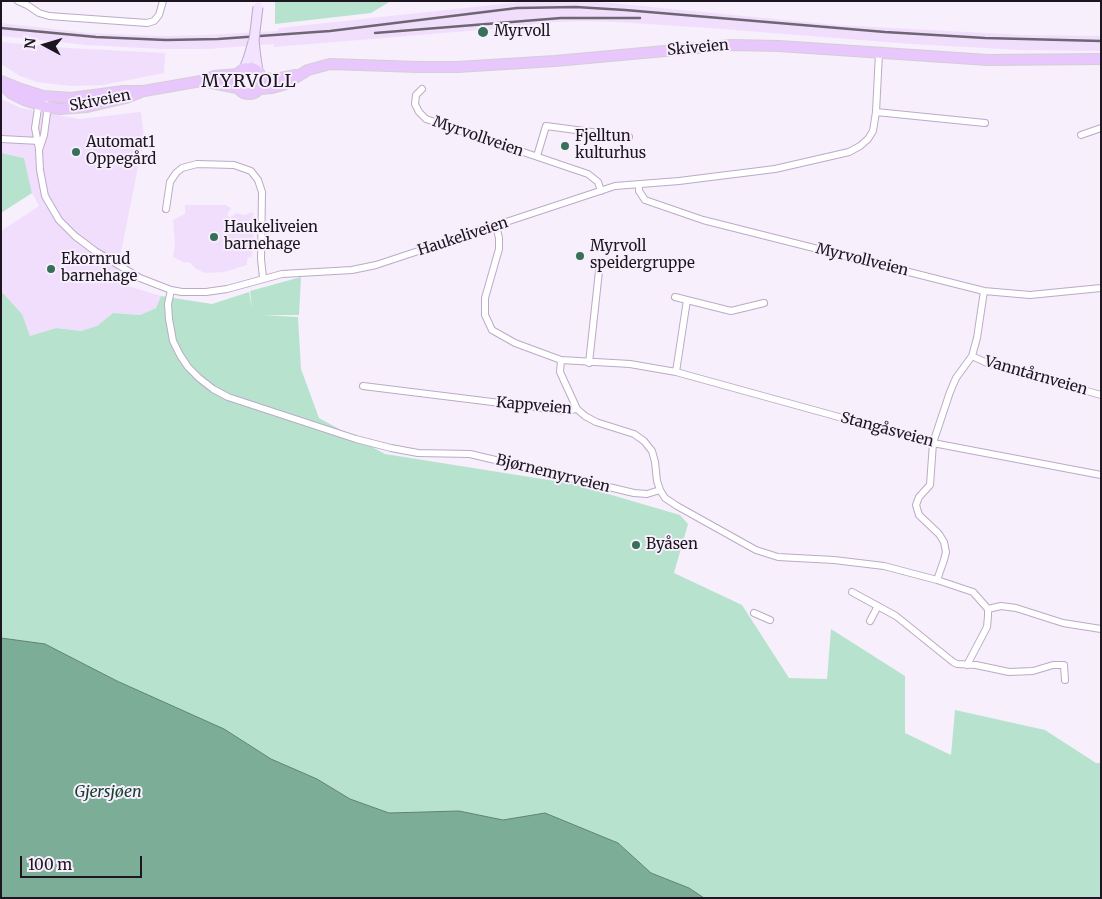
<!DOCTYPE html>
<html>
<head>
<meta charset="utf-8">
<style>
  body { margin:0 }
  #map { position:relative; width:1102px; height:899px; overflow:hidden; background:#f7effc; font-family:Merriweather,serif }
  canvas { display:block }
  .frame { position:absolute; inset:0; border:2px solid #1d1621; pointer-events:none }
  .north { position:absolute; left:20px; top:20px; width:50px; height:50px; -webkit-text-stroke:4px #f7effc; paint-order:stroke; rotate:276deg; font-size:14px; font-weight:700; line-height:20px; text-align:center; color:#1d1621 }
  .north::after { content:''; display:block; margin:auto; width:18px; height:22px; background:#1d1621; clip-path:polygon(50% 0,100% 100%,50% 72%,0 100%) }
  .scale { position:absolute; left:20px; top:856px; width:122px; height:22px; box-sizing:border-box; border:2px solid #1d1621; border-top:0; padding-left:6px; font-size:15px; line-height:18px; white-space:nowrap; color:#1d1621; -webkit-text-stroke:4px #f7effc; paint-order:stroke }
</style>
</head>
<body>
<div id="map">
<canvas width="1102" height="899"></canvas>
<div class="frame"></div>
<div class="north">N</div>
<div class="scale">100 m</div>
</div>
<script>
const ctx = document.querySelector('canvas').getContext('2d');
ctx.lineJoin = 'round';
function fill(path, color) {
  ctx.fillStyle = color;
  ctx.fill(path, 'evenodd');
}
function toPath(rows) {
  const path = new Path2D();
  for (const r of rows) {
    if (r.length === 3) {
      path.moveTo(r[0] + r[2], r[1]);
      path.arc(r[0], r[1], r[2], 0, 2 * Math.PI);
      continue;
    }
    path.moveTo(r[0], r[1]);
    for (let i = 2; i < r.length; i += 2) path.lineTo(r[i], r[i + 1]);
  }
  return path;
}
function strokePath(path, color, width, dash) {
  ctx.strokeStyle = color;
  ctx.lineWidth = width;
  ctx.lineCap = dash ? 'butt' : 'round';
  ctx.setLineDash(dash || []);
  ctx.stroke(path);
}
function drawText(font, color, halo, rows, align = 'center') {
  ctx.font = font + ' Merriweather,serif';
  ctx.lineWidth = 4;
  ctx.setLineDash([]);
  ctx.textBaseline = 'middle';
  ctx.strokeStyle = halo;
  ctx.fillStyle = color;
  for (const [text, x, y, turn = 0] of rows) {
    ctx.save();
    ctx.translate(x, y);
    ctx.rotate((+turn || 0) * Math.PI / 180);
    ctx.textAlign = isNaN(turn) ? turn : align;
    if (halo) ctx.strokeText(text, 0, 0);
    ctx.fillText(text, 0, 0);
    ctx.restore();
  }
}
fill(toPath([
  [530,1,600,2,836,25,1023,35,1101,36,1101,51,1021,50,911,44,710,28,617,22,584,21,554,22,492,29,274,47,274,44,207,49,161,49,87,45,1,36,1,23,87,33,161,36,206,35,278,31,279,28],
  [1,42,67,48,165,53,164,73,103,85,71,86,37,82,20,76,1,64],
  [1,99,21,108,79,119,141,112,144,137,115,282,161,296,156,308,140,315,113,313,97,326,81,331,56,328,29,337,22,314,1,291,1,231,39,206,32,193,24,158,1,153],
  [185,205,226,205,231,208,227,214,230,218,236,213,244,215,253,212,254,246,251,258,248,257,247,260,247,265,224,272,205,273,196,269,189,262,185,263,173,257,175,243,173,220,185,214]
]), '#f1defd');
fill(toPath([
  [275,1,391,1,371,13,275,24],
  [1,153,24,158,32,193,1,213],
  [301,277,299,315,262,315,298,317,301,369,319,418,385,454,574,484,680,515,688,524,674,573,742,605,789,678,827,679,831,629,905,676,905,733,951,755,955,710,1045,730,1096,763,1101,763,1101,898,704,898,689,888,651,873,618,843,545,813,503,820,459,811,389,813,350,799,317,779,271,759,224,729,117,681,45,644,1,638,1,291,22,314,30,336,56,328,81,331,97,326,113,313,140,315,156,308,161,296,212,304,249,292,252,309,250,291]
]), '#b7e3ce');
const water = toPath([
  [1,638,45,644,117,681,224,729,271,759,317,779,350,799,389,813,459,811,503,820,545,813,618,843,651,873,689,888,704,898,1,898,1,638]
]);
fill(water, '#7cae97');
strokePath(water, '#608074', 1);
const street = toPath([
  [18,1,27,5,39,13,49,16,147,23,154,21,159,15,163,1],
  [422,89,416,95,415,104,419,112,426,119,588,174,598,182,601,191],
  [46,104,47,113,44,135,39,150,40,170,45,196,59,220,75,236,95,251,140,278,171,290,182,292,206,292,227,289,282,274,352,270,376,265,615,186,679,181,775,169,849,152,860,146,868,139,873,131,876,112,879,53],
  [876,112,985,123],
  [1081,135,1101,128],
  [1,139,40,141],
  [39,149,35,128,39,102],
  [537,156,546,126,629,137],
  [639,185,639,191,645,200,703,220,984,291,1030,295,1101,288],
  [166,209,170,182,176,173,182,168,197,164,234,165,251,171,258,180,262,192,261,259,263,278],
  [496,226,499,238,499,249,485,298,485,315,492,330,515,343,561,360,630,364,676,372,933,443,1101,475],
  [171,290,168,304,169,319,173,341,180,355,188,367,199,378,213,389,228,397,356,439,391,448,418,453,470,454,634,493,647,494,660,490],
  [675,297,687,300,676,372],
  [687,300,731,311,764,303],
  [972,356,987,363,1101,395],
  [561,360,560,372,577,409,585,416,596,422,634,434,644,441,652,451,655,462,657,481,660,490,665,498,677,506,756,550,778,557,834,560,884,566,937,580,973,592,988,609,988,616,987,627,967,665],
  [589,363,599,271],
  [363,386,565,411,577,409],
  [937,580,944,560,946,552,944,542,939,534,919,515,916,505,919,497,930,485,933,443,950,392,956,378,972,356,977,338,984,291],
  [852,592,896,616,953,662,957,664,976,665,1009,672,1033,671,1053,665,1064,665,1065,680],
  [988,609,1001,606,1016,608,1063,623,1101,629],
  [754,613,770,620],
  [870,621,878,606]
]);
const secondary = toPath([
  [256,58,258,71],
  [244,69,248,59]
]);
const primary = toPath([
  [249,81,13],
  [262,78,275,79,296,75],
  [1,81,21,89,43,96,71,98,124,91,144,91,201,81,214,76,238,74],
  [202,81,237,88],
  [1,84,12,94,24,100,46,107,60,109,87,107,126,98,139,93],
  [260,89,272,88,283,85,308,70,330,64,418,67,457,67,555,61,731,45,779,46,988,60,1101,59]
]);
strokePath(street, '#bcaac8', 8);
strokePath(secondary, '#bcaac8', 11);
strokePath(primary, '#d2d0d3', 12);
strokePath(street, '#fff', 6);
strokePath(secondary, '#f3e3fe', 9);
strokePath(primary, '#e8c7fc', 10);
strokePath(toPath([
  [1,28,96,37,166,40,218,39,330,31,517,8,576,7,625,10,885,32,985,38,1101,41],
  [375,33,561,18,640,18]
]), '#6e6773', 2.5);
const secondaryBridge = toPath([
  [256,58,254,40,258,7],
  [248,59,253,42]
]);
strokePath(secondaryBridge, '#bcaac8', 11, []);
strokePath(secondaryBridge, '#f3e3fe', 9);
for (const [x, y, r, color] of [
  [483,32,6,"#377058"],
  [565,146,5,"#377058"],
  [76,152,5,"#377058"],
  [214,237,5,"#377058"],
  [580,256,5,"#377058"],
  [51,269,5,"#377058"],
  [636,545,5,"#377058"]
]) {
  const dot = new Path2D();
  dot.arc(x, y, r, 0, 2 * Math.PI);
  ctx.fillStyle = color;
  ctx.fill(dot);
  strokePath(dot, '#f7effc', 2);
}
drawText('15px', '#1d1621', '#f7effc', [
  ["Myrvoll",494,32],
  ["Fjelltun",575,137],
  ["kulturhus",575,154],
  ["Automat1",86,143],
  ["Oppegård",86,160],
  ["Haukeliveien",224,228],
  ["barnehage",224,245],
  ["Myrvoll",590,247],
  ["speidergruppe",590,264],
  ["Ekornrud",61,260],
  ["barnehage",61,277],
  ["Byåsen",646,545]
], 'left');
drawText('15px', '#1d1621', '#f7effc', [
  ["Skiveien",698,48,-5],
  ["Skiveien",100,101,-11],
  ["Myrvollveien",478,137,19],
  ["Haukeliveien",463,237,-18],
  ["Myrvollveien",862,260,14],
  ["Vanntårnveien",1036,376,16],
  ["Kappveien",534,406,5],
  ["Stangåsveien",887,430,15],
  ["Bjørnemyrveien",553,474,14]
]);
drawText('italic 16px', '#164030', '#f7effc', [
  ["Gjersjøen",108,792]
]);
ctx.letterSpacing = '1px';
drawText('18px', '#1d1621', '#f7effc', [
  ["MYRVOLL",249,82]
]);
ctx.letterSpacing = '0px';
</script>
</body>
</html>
